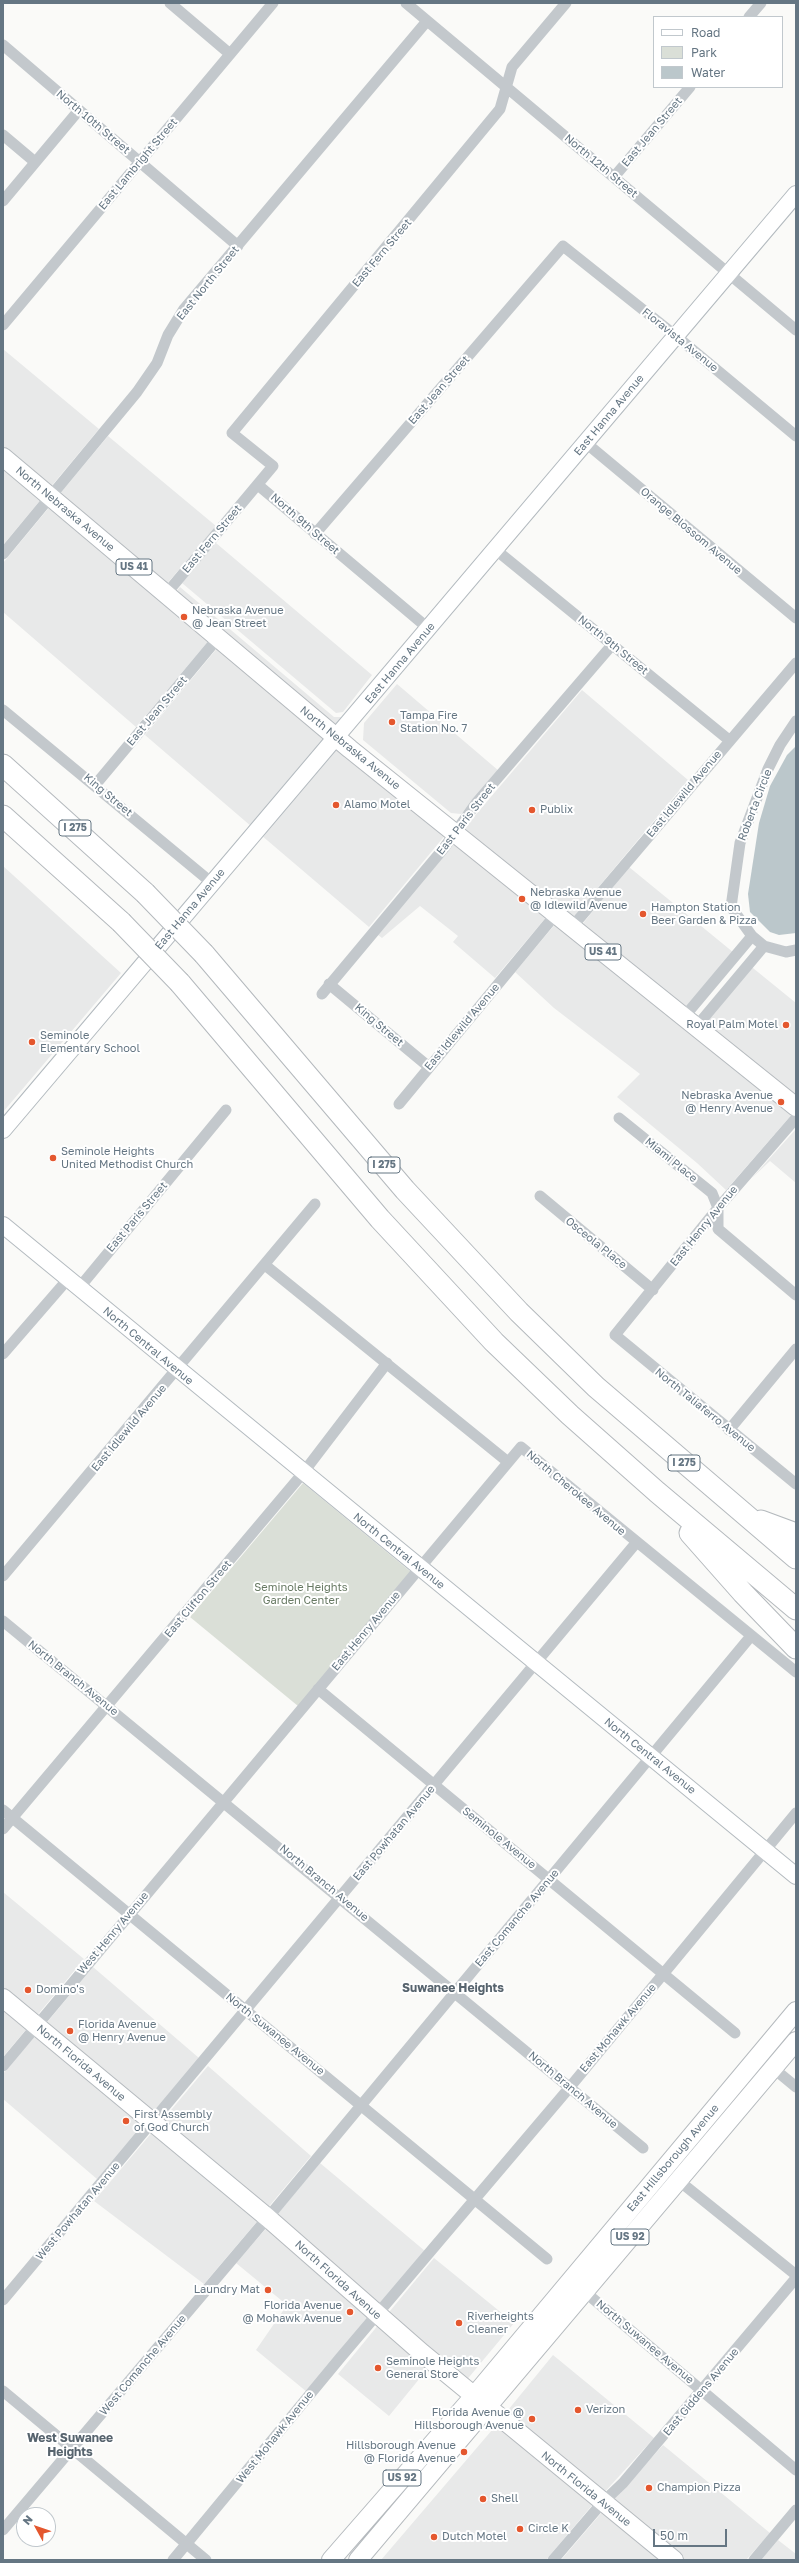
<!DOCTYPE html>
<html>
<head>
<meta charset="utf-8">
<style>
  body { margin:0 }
  #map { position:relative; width:799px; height:2563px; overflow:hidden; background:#fafaf8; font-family:"Golos Text",sans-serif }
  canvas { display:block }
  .frame { position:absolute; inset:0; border:4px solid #657683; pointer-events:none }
  .legend { position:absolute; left:653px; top:16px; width:130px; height:72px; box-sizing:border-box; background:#fff; border:1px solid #c1c8cd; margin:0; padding:5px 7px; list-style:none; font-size:12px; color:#657683 }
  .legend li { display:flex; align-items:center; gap:8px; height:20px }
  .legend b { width:20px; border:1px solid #c1c8cd }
  .north { position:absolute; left:16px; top:2507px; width:40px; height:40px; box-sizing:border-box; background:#fff; border:1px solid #c1c8cd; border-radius:50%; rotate:310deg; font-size:11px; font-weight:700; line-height:16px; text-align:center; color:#657683 }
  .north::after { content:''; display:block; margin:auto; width:14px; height:18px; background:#e4572e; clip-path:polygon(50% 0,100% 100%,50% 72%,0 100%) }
  .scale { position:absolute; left:653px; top:2529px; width:74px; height:18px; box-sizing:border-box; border:2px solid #657683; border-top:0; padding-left:5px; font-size:12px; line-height:14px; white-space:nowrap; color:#657683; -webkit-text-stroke:3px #fff; paint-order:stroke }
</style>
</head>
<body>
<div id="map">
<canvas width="799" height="2563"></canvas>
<div class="frame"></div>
<ul class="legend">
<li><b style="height:5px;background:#fff"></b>Road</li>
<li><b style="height:11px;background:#dadfd7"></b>Park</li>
<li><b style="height:11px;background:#bbc7cb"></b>Water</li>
</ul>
<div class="north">N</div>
<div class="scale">50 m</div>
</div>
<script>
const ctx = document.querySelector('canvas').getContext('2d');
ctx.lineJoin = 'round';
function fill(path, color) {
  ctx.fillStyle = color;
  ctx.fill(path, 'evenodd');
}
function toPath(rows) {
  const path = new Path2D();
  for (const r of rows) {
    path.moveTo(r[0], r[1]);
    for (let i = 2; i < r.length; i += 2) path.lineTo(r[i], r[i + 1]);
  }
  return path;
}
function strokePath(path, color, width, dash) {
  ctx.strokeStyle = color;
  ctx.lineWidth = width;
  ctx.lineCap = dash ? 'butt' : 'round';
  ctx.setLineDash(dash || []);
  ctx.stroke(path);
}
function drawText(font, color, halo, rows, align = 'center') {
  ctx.font = font + ' "Golos Text",sans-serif';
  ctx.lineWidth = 4;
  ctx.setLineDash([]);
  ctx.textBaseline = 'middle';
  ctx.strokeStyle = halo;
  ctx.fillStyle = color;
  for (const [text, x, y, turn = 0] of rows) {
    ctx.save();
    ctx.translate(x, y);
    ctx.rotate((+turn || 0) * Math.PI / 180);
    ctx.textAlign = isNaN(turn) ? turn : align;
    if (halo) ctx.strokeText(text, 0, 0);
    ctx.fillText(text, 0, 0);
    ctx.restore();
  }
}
fill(toPath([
  [3,349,99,429,49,489,3,450],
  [108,436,216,526,165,586,58,496],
  [3,463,43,497,3,545],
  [52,504,211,638,136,727,3,612,3,563],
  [216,543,372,675,343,712,336,713,182,583],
  [180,587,334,717,344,717,336,731,174,594],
  [219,646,330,738,252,827,145,735],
  [397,684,499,771,461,814,451,813,363,740,364,723],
  [582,690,688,780,571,920,461,832],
  [338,746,447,833,369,927,261,835],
  [456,840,548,915,495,978,453,942,458,936,420,906,382,938,378,935],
  [3,866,121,973,3,1112],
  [629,867,739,957,690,1016,580,927],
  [557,922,794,1112,726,1190,697,1163,617,1097,640,1074,554,1008,515,972],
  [748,964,796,1003,796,1100,699,1023],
  [796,1129,796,1183,770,1161,752,1178],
  [3,1892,84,1959,35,2018,3,1992],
  [93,1967,199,2058,152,2115,44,2026],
  [3,2006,29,2026,3,2057],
  [37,2033,145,2123,97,2179,3,2099,3,2074],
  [208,2066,311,2156,266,2210,161,2122],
  [154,2130,260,2218,204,2284,94,2201],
  [320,2163,425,2251,376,2309,275,2217],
  [269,2225,370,2317,307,2392,256,2350,287,2305,236,2263],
  [434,2258,514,2323,465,2382,385,2317],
  [379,2324,429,2367,389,2416,338,2374],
  [553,2355,654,2438,601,2496,504,2415],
  [498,2423,594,2503,546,2560,381,2560],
  [663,2445,770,2533,746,2560,682,2560,610,2503],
  [603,2511,666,2560,561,2560],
  [778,2540,796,2554,796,2560,761,2560]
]), '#e8e9e9');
fill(toPath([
  [303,1483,411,1572,298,1706,190,1617]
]), '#dadfd7');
fill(toPath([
  [796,746,796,933,779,935,770,932,750,912,748,894,759,823,770,786,787,755]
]), '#bbc7cb');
const secondary = toPath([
  [3,1130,796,194],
  [3,1225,796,1876]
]);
const primary = toPath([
  [3,457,350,749,796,1107],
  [3,1998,268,2218,422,2353,674,2560],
  [331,2560,474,2396,796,2011],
  [358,2560,796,2041]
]);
const highway = toPath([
  [3,765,145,893],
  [3,816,121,922],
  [204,954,405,1190,519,1312,596,1387,796,1558],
  [180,983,380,1219,494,1342,570,1415,657,1492,796,1609],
  [761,1521,796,1534],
  [690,1533,743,1593,796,1648]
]);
strokePath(secondary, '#b3babf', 18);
strokePath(primary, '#b5babe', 20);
strokePath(highway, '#b4b9bd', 23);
strokePath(toPath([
  [170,3,230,54],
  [406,3,796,330],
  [749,17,761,3],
  [3,45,238,246],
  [3,135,35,162],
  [614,177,690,87],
  [3,201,79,110],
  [3,325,273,3],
  [586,443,796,618],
  [258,485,429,629],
  [315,534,563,246,676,336,796,436],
  [496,550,729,740],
  [3,554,137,392,157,363,168,335,184,309,427,21],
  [166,594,273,466,232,433,500,109,512,67,566,3],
  [3,710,212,883],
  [796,721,780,745,768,769,740,843,731,907,752,936,764,946,786,952,796,950],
  [96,784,218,638],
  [572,927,796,663],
  [329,984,429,1067],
  [322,994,444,848,477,802,612,645],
  [684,1017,752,936],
  [696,1027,764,946],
  [399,1104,556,914],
  [619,1118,712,1193,718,1208,718,1229,796,1295],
  [796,1118,718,1208,615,1335,796,1484],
  [540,1196,653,1290],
  [265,1265,508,1462],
  [79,1288,226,1110],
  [3,1354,68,1279],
  [729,1430,796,1349],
  [3,1576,315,1204],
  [3,1621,643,2148],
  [318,1689,735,2033],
  [3,1810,547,2259],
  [3,1829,303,1473,387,1363],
  [3,2066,521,1447,796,1672],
  [773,2068,796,2087],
  [678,2180,796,2275],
  [585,2292,796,2470],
  [3,2300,636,1543],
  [3,2391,206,2560],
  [3,2530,275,2209,751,1636],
  [173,2560,340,2358,570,2087,796,1813],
  [553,2560,602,2503,623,2483,796,2278],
  [754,2560,796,2510]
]), '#c3c8cc', 11);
strokePath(secondary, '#fff', 16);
strokePath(primary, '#fff', 18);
strokePath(highway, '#fff', 21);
const highwayBridge = toPath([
  [145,893,204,954],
  [121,922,180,983]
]);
strokePath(highwayBridge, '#b4b9bd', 23, []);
strokePath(highwayBridge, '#fff', 21);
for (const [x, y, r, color] of [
  [184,617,4,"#e4572e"],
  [392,722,4,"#e4572e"],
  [336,805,4,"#e4572e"],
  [532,810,4,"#e4572e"],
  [522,899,4,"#e4572e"],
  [643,914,4,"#e4572e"],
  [786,1025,4,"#e4572e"],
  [32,1042,4,"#e4572e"],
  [781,1102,4,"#e4572e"],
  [53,1158,4,"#e4572e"],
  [28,1990,4,"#e4572e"],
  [70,2031,4,"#e4572e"],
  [126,2121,4,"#e4572e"],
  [268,2290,4,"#e4572e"],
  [350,2312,4,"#e4572e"],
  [459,2323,4,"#e4572e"],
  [378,2368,4,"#e4572e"],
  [578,2410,4,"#e4572e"],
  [532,2419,4,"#e4572e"],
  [464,2452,4,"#e4572e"],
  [649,2488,4,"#e4572e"],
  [483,2499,4,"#e4572e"],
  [520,2529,4,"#e4572e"],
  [434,2537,4,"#e4572e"]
]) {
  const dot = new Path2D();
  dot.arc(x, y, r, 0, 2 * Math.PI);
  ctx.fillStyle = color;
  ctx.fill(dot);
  strokePath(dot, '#fff', 1.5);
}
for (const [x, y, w] of [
  [134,567,36],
  [75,828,32],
  [603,952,36],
  [384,1165,32],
  [684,1463,32],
  [630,2237,38],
  [402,2478,38]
]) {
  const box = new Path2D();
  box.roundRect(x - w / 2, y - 8, w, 16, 3);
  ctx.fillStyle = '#fff';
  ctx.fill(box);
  strokePath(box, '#657683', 1);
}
drawText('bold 10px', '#657683', null, [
  ["US 41",134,567],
  ["I 275",75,828],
  ["US 41",603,952],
  ["I 275",384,1165],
  ["I 275",684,1463],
  ["US 92",630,2237],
  ["US 92",402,2478]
]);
drawText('11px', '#657683', '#fff', [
  ["North 10th Street",93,122,40],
  ["East Jean Street",652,132,-50],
  ["East Lambright Street",138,164,-50],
  ["North 12th Street",601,166,40],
  ["East Fern Street",382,253,-50],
  ["East North Street",208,283,-51],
  ["Floravista Avenue",680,340,39],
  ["East Jean Street",439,390,-49],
  ["East Hanna Avenue",609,415,-50],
  ["North Nebraska Avenue",65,509,40],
  ["North 9th Street",305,524,41],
  ["Orange Blossom Avenue",691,531,40],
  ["East Fern Street",212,539,-50],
  ["North 9th Street",613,645,39],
  ["East Hanna Avenue",400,663,-50],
  ["East Jean Street",157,711,-50],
  ["North Nebraska Avenue",350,748,39],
  ["East Idlewild Avenue",684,794,-50],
  ["King Street",108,795,40],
  ["Roberta Circle",755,805,-69],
  ["East Paris Street",466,819,-52],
  ["East Hanna Avenue",190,909,-50],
  ["King Street",379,1025,40],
  ["East Idlewild Avenue",462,1027,-50],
  ["Miami Place",671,1160,39],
  ["East Paris Street",137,1217,-50],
  ["East Henry Avenue",704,1226,-51],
  ["Osceola Place",596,1243,39],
  ["North Central Avenue",148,1346,40],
  ["North Taliaferro Avenue",705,1410,39],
  ["East Idlewild Avenue",129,1428,-50],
  ["North Cherokee Avenue",576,1493,40],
  ["North Central Avenue",399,1551,39],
  ["East Clifton Street",198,1599,-50],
  ["East Henry Avenue",366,1631,-50],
  ["North Branch Avenue",73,1678,39],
  ["North Central Avenue",650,1756,39],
  ["East Powhatan Avenue",394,1833,-50],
  ["Seminole Avenue",499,1838,39],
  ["North Branch Avenue",324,1883,40],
  ["East Comanche Avenue",517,1918,-50],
  ["West Henry Avenue",113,1933,-50],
  ["East Mohawk Avenue",618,2028,-50],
  ["North Suwanee Avenue",275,2034,39],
  ["North Florida Avenue",81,2063,40],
  ["North Branch Avenue",573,2090,40],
  ["East Hillsborough Avenue",673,2158,-50],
  ["West Powhatan Avenue",78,2211,-50],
  ["North Florida Avenue",338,2280,42],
  ["North Suwanee Avenue",645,2342,40],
  ["West Comanche Avenue",143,2365,-50],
  ["East Giddens Avenue",701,2392,-50],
  ["West Mohawk Avenue",275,2437,-51],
  ["North Florida Avenue",586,2489,39]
]);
drawText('11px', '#657683', '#fff', [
  ["Nebraska Avenue",192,611],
  ["@ Jean Street",192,624],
  ["Tampa Fire",400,716],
  ["Station No. 7",400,729],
  ["Alamo Motel",344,805],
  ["Publix",540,810],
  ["Nebraska Avenue",530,893],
  ["@ Idlewild Avenue",530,906],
  ["Hampton Station",651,908],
  ["Beer Garden & Pizza",651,921],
  ["Royal Palm Motel",778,1025,"right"],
  ["Seminole",40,1036],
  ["Elementary School",40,1049],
  ["Nebraska Avenue",773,1096,"right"],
  ["@ Henry Avenue",773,1109,"right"],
  ["Seminole Heights",61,1152],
  ["United Methodist Church",61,1165],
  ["Domino's",36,1990],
  ["Florida Avenue",78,2025],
  ["@ Henry Avenue",78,2038],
  ["First Assembly",134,2115],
  ["of God Church",134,2128],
  ["Laundry Mat",260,2290,"right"],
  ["Florida Avenue",342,2306,"right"],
  ["@ Mohawk Avenue",342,2319,"right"],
  ["Riverheights",467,2317],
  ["Cleaner",467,2330],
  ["Seminole Heights",386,2362],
  ["General Store",386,2375],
  ["Verizon",586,2410],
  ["Florida Avenue @",524,2413,"right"],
  ["Hillsborough Avenue",524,2426,"right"],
  ["Hillsborough Avenue",456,2446,"right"],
  ["@ Florida Avenue",456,2459,"right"],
  ["Champion Pizza",657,2488],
  ["Shell",491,2499],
  ["Circle K",528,2529],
  ["Dutch Motel",442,2537]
], 'left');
drawText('11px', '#687a64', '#fff', [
  ["Seminole Heights",301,1588],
  ["Garden Center",301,1601]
]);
drawText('bold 12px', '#57646e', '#fff', [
  ["Suwanee Heights",453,1988],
  ["West Suwanee",70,2438],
  ["Heights",70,2452]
]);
</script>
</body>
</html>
